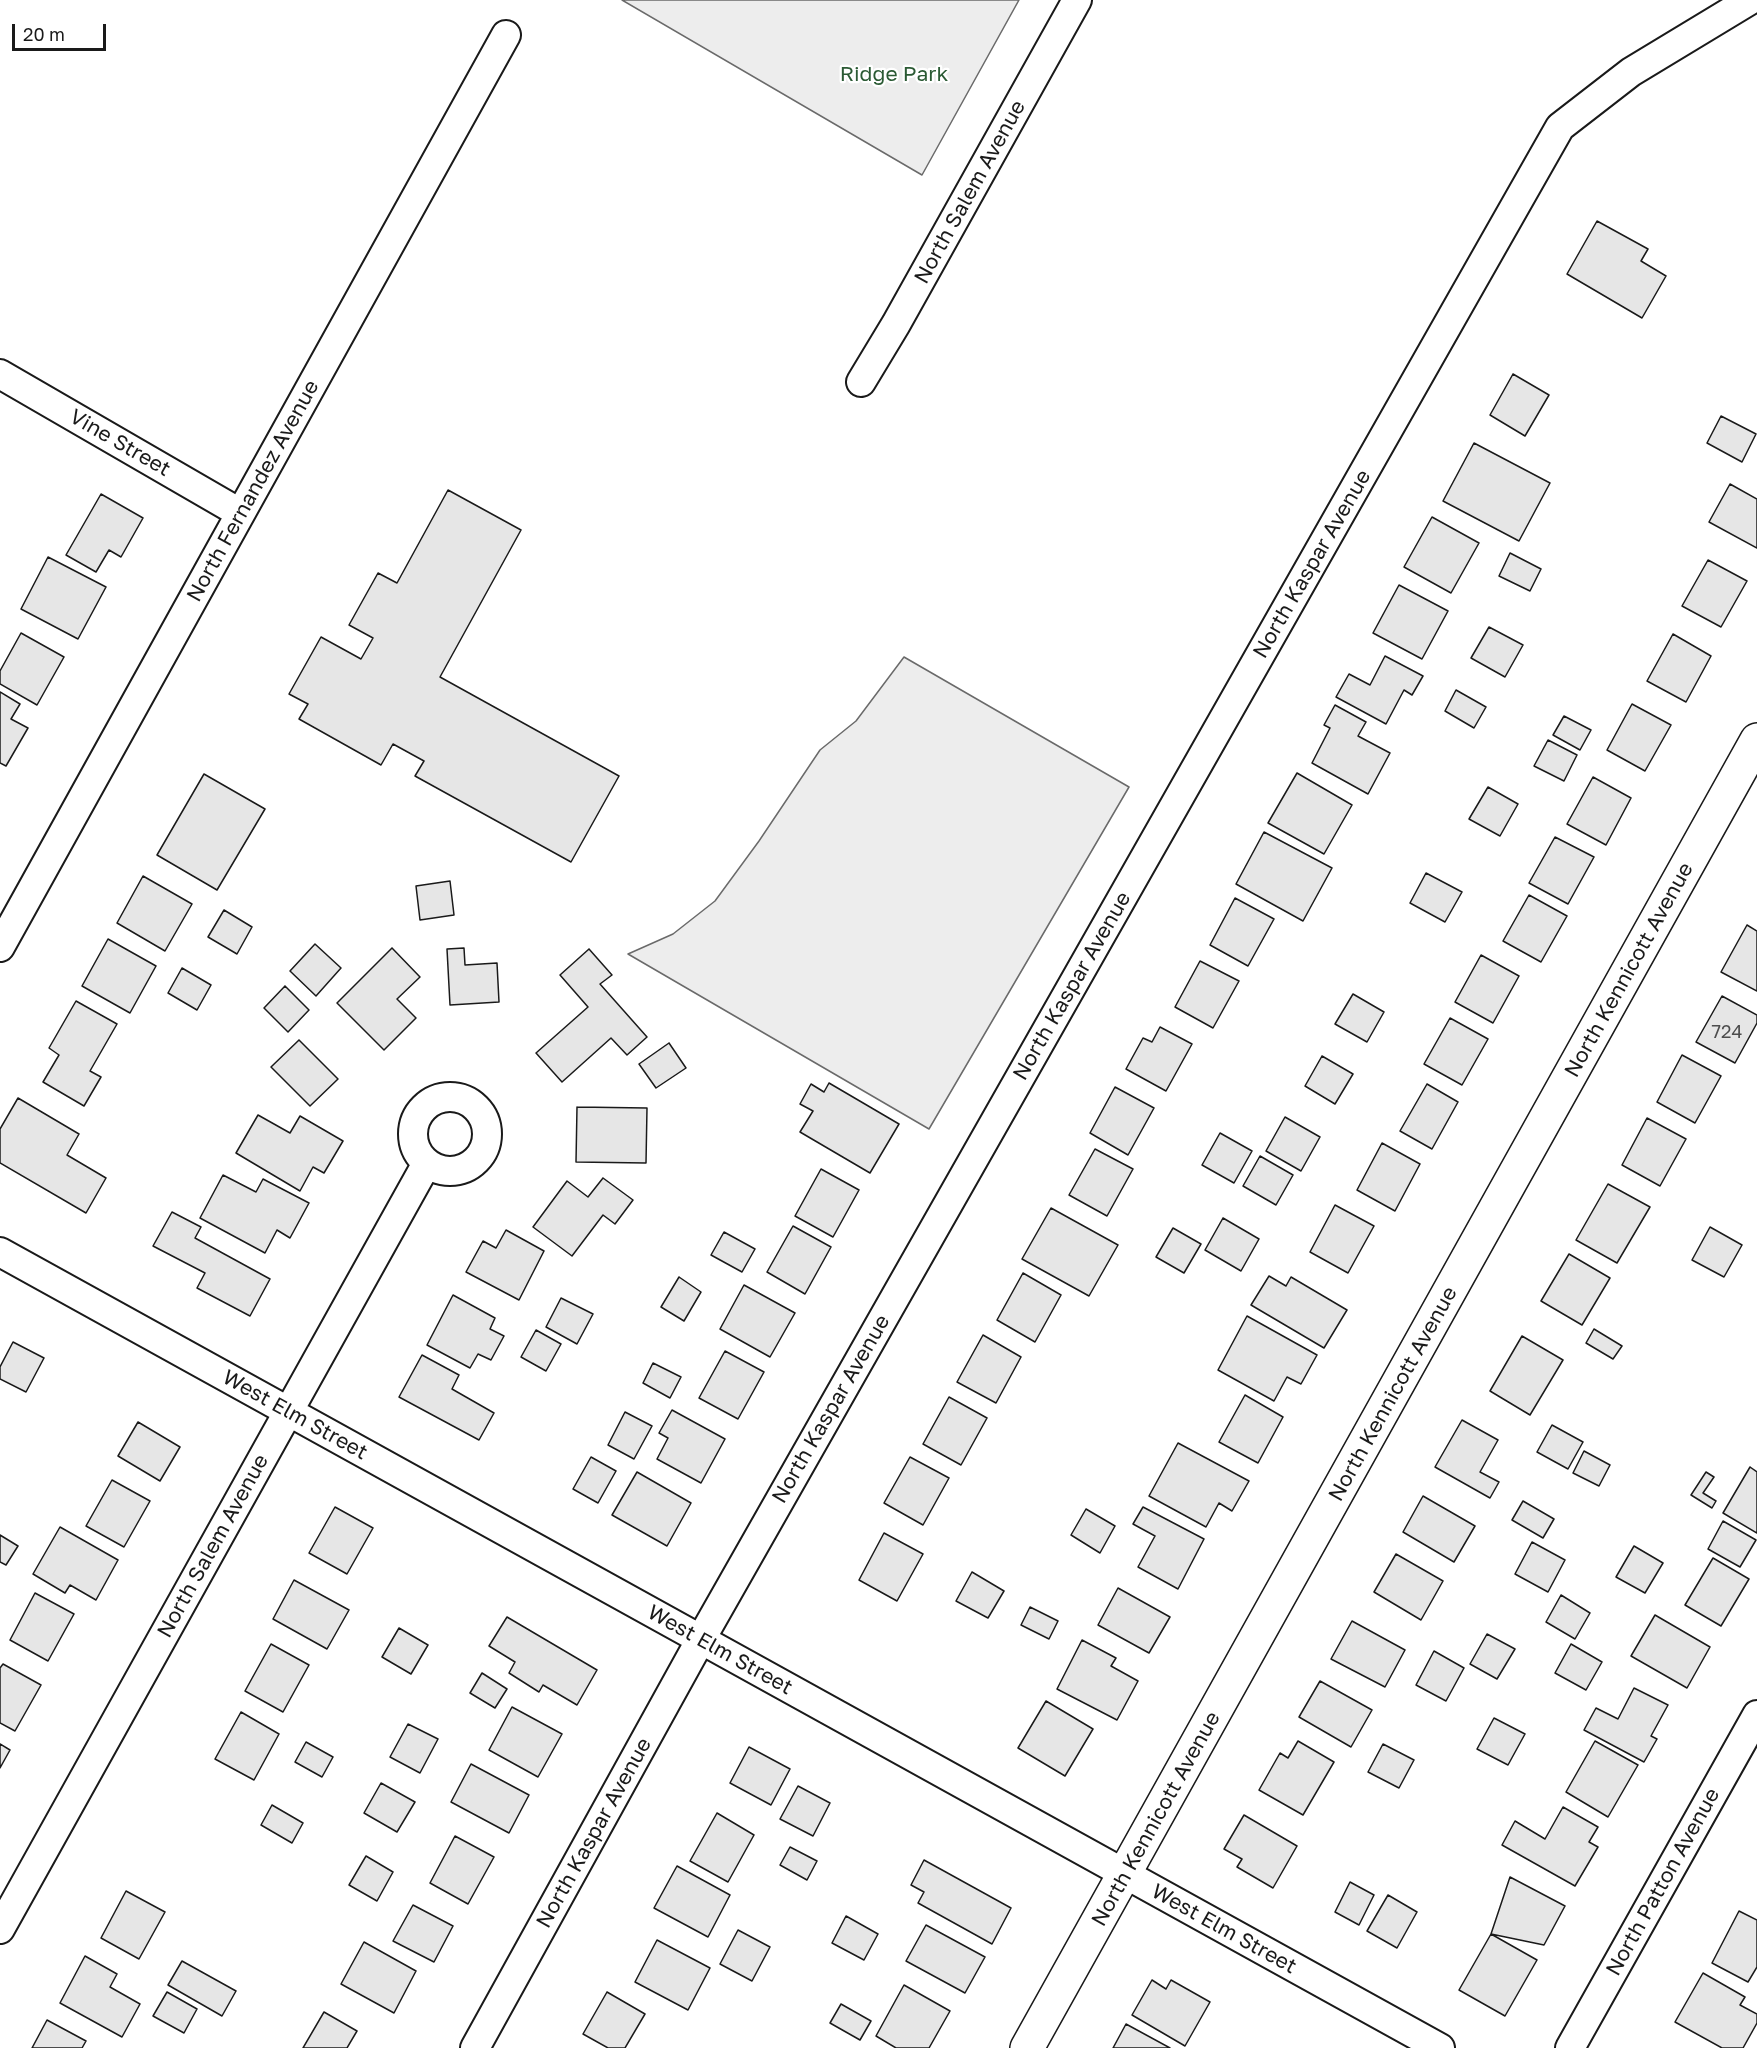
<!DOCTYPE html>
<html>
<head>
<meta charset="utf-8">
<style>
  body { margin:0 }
  #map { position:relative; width:1757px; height:2048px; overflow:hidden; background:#fff; font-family:"Golos Text",sans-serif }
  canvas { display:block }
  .scale { position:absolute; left:12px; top:24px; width:94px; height:27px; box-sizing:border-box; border:3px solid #1a1a1a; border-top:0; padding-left:8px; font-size:18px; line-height:21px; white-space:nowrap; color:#1a1a1a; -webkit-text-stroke:4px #fff; paint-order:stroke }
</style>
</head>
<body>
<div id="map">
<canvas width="1757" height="2048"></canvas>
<div class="scale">20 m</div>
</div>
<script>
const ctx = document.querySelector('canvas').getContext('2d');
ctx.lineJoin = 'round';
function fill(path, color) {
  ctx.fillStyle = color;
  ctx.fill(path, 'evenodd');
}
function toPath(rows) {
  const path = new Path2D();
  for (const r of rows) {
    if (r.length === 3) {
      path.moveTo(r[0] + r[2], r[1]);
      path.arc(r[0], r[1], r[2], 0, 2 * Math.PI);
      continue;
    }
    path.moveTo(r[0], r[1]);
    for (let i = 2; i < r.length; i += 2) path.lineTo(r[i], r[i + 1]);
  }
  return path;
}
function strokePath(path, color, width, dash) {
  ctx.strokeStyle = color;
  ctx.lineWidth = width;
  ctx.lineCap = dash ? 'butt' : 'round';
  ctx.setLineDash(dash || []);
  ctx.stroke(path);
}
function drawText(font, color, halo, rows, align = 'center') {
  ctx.font = font + ' "Golos Text",sans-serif';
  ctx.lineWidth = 4.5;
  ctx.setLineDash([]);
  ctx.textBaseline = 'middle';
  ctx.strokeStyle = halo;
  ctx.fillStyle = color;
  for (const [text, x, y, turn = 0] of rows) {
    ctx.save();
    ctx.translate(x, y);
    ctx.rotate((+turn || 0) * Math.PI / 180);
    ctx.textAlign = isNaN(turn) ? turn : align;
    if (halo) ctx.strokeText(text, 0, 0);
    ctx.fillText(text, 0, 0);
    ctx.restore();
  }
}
const green = toPath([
  [622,0,1019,0,922,175,622,0],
  [904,657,1129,787,929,1129,628,954,673,934,715,901,759,841,820,750,856,721,904,657]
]);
fill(green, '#ededed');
strokePath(green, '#6a6a6a', 1.5);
const building = toPath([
  [1597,221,1648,249,1641,261,1666,276,1642,318,1567,274,1597,221],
  [1513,374,1549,395,1525,436,1490,415,1513,374],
  [1721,416,1756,434,1742,462,1707,443,1721,416],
  [1474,443,1550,483,1519,541,1443,501,1474,443],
  [1730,484,1757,499,1757,548,1709,522,1730,484],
  [448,490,521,530,440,677,619,776,571,862,415,776,424,761,393,744,381,765,299,719,308,704,289,694,321,637,361,659,373,638,349,625,378,573,397,583,448,490],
  [101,494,143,518,121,557,109,550,96,572,66,555,101,494],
  [1432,517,1479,543,1451,593,1404,567,1432,517],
  [1510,553,1541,569,1530,591,1499,576,1510,553],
  [48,557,106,587,78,639,21,609,48,557],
  [1708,560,1747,581,1721,627,1682,606,1708,560],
  [1399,585,1448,611,1422,659,1373,633,1399,585],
  [1489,627,1523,645,1505,677,1471,658,1489,627],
  [21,633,64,657,37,705,0,684,0,671,21,633],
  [1673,634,1711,656,1686,702,1647,681,1673,634],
  [1385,656,1423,676,1412,695,1404,690,1386,724,1336,697,1349,674,1370,685,1385,656],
  [1456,690,1486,707,1474,728,1445,711,1456,690],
  [0,692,20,704,11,719,28,728,6,766,0,763,0,692],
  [1632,704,1671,725,1645,771,1607,750,1632,704],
  [1335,705,1366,722,1358,736,1390,753,1368,794,1312,763,1330,728,1324,725,1335,705],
  [1564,716,1591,730,1580,750,1553,735,1564,716],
  [1548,740,1577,755,1564,781,1534,766,1548,740],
  [1297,773,1352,805,1324,854,1268,823,1297,773],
  [204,774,265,809,217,890,157,855,204,774],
  [1593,777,1631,798,1606,845,1567,824,1593,777],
  [1488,787,1518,804,1500,836,1469,819,1488,787],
  [1264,832,1332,868,1303,921,1236,884,1264,832],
  [1555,837,1594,857,1568,904,1529,883,1555,837],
  [1426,873,1462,892,1445,922,1410,903,1426,873],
  [143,876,192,904,165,951,117,923,143,876],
  [450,881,454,915,420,920,416,886,450,881],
  [1529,895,1567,916,1541,962,1503,941,1529,895],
  [1235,898,1274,919,1248,966,1210,945,1235,898],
  [224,910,252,927,237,954,208,937,224,910],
  [1747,925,1757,931,1757,991,1721,972,1747,925],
  [108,939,156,966,130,1013,82,986,108,939],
  [315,944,341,968,316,996,290,971,315,944],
  [392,948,420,977,397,999,416,1018,384,1050,337,1003,392,948],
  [464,948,465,965,497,963,499,1002,450,1005,447,949,464,948],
  [589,949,612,975,600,984,647,1037,627,1055,611,1038,562,1082,536,1053,588,1007,560,975,589,949],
  [1481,955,1519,976,1493,1023,1455,1002,1481,955],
  [1200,961,1239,981,1213,1028,1175,1007,1200,961],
  [182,968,211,985,197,1010,168,993,182,968],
  [285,986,309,1010,288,1032,264,1008,285,986],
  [1353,994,1384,1012,1367,1042,1335,1024,1353,994],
  [1722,996,1757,1015,1757,1023,1735,1063,1696,1042,1722,996],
  [76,1001,117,1024,90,1071,101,1077,84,1106,43,1082,59,1055,49,1048,76,1001],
  [1450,1018,1488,1039,1462,1085,1424,1064,1450,1018],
  [1160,1027,1192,1044,1166,1091,1126,1069,1143,1038,1152,1042,1160,1027],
  [299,1040,338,1079,310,1106,271,1067,299,1040],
  [669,1043,686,1068,656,1088,639,1064,669,1043],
  [1682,1055,1721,1076,1695,1123,1657,1102,1682,1055],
  [1322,1056,1353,1074,1335,1104,1305,1086,1322,1056],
  [829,1083,899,1124,870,1173,800,1132,813,1111,800,1104,811,1084,824,1092,829,1083],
  [1427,1084,1458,1102,1432,1149,1400,1131,1427,1084],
  [1115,1087,1154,1108,1128,1155,1090,1133,1115,1087],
  [18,1098,79,1134,67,1155,106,1178,86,1213,0,1163,0,1129,18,1098],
  [577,1107,647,1108,646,1163,576,1162,577,1107],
  [258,1115,290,1133,300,1116,343,1141,324,1173,313,1167,300,1191,236,1153,258,1115],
  [1285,1117,1320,1137,1301,1171,1266,1151,1285,1117],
  [1647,1118,1686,1139,1660,1186,1622,1165,1647,1118],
  [1220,1133,1252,1151,1234,1183,1202,1165,1220,1133],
  [1382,1143,1420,1164,1395,1211,1357,1190,1382,1143],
  [1095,1149,1133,1169,1107,1216,1069,1195,1095,1149],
  [1260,1156,1293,1175,1276,1205,1243,1186,1260,1156],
  [821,1169,859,1190,833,1237,795,1216,821,1169],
  [223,1175,256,1192,263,1179,309,1203,290,1238,277,1230,265,1253,200,1218,223,1175],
  [603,1178,633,1200,615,1224,603,1215,572,1256,533,1227,567,1181,588,1197,603,1178],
  [1608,1184,1650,1207,1617,1263,1576,1240,1608,1184],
  [1335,1205,1374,1226,1348,1273,1310,1252,1335,1205],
  [1051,1208,1118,1245,1089,1296,1022,1259,1051,1208],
  [172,1212,201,1227,195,1238,270,1279,250,1316,197,1288,205,1273,153,1246,172,1212],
  [1223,1218,1259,1239,1241,1271,1205,1250,1223,1218],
  [793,1226,831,1247,805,1294,767,1272,793,1226],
  [1710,1227,1742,1245,1724,1277,1692,1260,1710,1227],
  [1173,1228,1201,1244,1184,1273,1156,1257,1173,1228],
  [506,1230,544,1251,519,1300,466,1272,483,1241,496,1248,506,1230],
  [724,1232,755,1249,742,1272,711,1255,724,1232],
  [1569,1254,1610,1278,1582,1325,1541,1301,1569,1254],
  [1023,1273,1061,1295,1035,1342,997,1320,1023,1273],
  [1269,1276,1286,1286,1291,1277,1347,1310,1324,1348,1251,1305,1269,1276],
  [679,1277,701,1292,684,1321,661,1307,679,1277],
  [744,1285,795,1313,770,1357,720,1329,744,1285],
  [453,1295,495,1318,490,1329,504,1336,491,1360,478,1354,470,1368,427,1345,453,1295],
  [561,1298,593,1314,577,1344,546,1327,561,1298],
  [1247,1316,1317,1355,1301,1384,1287,1377,1274,1401,1218,1370,1247,1316],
  [1594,1329,1622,1346,1613,1359,1586,1343,1594,1329],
  [536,1330,561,1344,546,1371,521,1357,536,1330],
  [983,1335,1021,1357,996,1403,957,1382,983,1335],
  [1522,1336,1563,1360,1530,1415,1490,1391,1522,1336],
  [13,1342,44,1358,26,1392,0,1379,0,1367,13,1342],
  [725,1351,764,1372,738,1419,699,1398,725,1351],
  [422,1355,459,1375,452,1389,494,1413,479,1440,399,1397,422,1355],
  [653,1363,681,1377,670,1398,643,1383,653,1363],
  [1245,1395,1283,1417,1258,1463,1219,1442,1245,1395],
  [949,1397,987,1418,961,1465,923,1444,949,1397],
  [672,1410,725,1439,701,1483,657,1459,668,1438,659,1433,672,1410],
  [625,1412,652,1426,634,1459,608,1445,625,1412],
  [1462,1420,1498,1440,1480,1472,1499,1482,1490,1498,1435,1467,1462,1420],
  [138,1422,180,1447,160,1481,118,1456,138,1422],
  [1552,1425,1583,1442,1568,1469,1537,1452,1552,1425],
  [1178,1443,1249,1481,1232,1511,1219,1503,1206,1527,1149,1496,1178,1443],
  [1584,1451,1610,1465,1599,1486,1573,1473,1584,1451],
  [591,1457,616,1471,598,1503,573,1489,591,1457],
  [910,1457,949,1478,923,1525,884,1503,910,1457],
  [1750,1467,1757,1472,1757,1533,1723,1513,1750,1467],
  [637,1472,691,1503,667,1546,612,1515,637,1472],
  [1706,1472,1714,1477,1703,1493,1716,1501,1712,1508,1691,1495,1706,1472],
  [112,1480,150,1501,124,1547,86,1526,112,1480],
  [1423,1496,1475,1526,1454,1562,1403,1532,1423,1496],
  [1523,1501,1554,1519,1543,1538,1512,1520,1523,1501],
  [335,1507,373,1528,347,1574,309,1553,335,1507],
  [1143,1507,1204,1539,1178,1589,1138,1567,1155,1536,1133,1524,1143,1507],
  [1086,1509,1115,1526,1100,1553,1071,1535,1086,1509],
  [1723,1521,1756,1540,1740,1567,1708,1549,1723,1521],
  [60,1527,118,1560,96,1600,70,1585,65,1593,33,1574,60,1527],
  [884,1533,923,1554,897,1601,859,1580,884,1533],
  [0,1535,18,1546,6,1565,0,1562,0,1535],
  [1532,1542,1565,1560,1548,1592,1515,1574,1532,1542],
  [1634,1546,1663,1563,1645,1593,1616,1577,1634,1546],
  [1396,1554,1443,1581,1421,1620,1374,1592,1396,1554],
  [1713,1558,1749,1579,1721,1626,1685,1605,1713,1558],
  [972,1572,1004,1591,988,1618,956,1601,972,1572],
  [294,1580,349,1610,327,1649,273,1619,294,1580],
  [1118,1588,1170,1617,1149,1653,1098,1625,1118,1588],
  [35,1593,74,1614,48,1661,10,1640,35,1593],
  [1561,1595,1590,1613,1575,1639,1546,1622,1561,1595],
  [1030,1607,1058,1621,1049,1639,1021,1625,1030,1607],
  [1655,1615,1710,1647,1687,1688,1631,1656,1655,1615],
  [507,1617,597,1670,577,1705,543,1685,539,1692,509,1673,515,1662,489,1646,507,1617],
  [1352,1621,1405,1650,1385,1687,1331,1659,1352,1621],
  [399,1628,428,1645,411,1674,382,1657,399,1628],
  [1487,1634,1515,1649,1497,1679,1470,1664,1487,1634],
  [1082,1640,1116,1658,1111,1666,1138,1681,1117,1720,1057,1689,1082,1640],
  [271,1644,309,1665,283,1712,245,1691,271,1644],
  [1571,1644,1602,1662,1586,1690,1555,1673,1571,1644],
  [1434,1651,1464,1668,1446,1701,1416,1685,1434,1651],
  [3,1664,41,1685,15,1731,0,1723,0,1668,3,1664],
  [482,1673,507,1689,495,1708,470,1693,482,1673],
  [1320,1681,1372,1710,1351,1747,1299,1717,1320,1681],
  [1634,1688,1668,1705,1651,1736,1657,1739,1644,1762,1584,1730,1596,1708,1618,1719,1634,1688],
  [1046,1701,1093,1729,1065,1776,1018,1748,1046,1701],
  [512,1707,562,1734,538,1777,489,1750,512,1707],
  [241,1712,279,1734,254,1780,215,1759,241,1712],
  [1494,1718,1525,1734,1508,1765,1477,1749,1494,1718],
  [408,1724,438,1739,420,1773,390,1757,408,1724],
  [1298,1741,1334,1762,1303,1815,1259,1790,1280,1753,1288,1758,1298,1741],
  [1595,1741,1638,1765,1608,1817,1566,1792,1595,1741],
  [306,1742,333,1757,322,1777,295,1762,306,1742],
  [0,1744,10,1750,0,1768,0,1744],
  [1383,1744,1414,1760,1399,1788,1368,1772,1383,1744],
  [749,1747,790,1769,771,1805,730,1783,749,1747],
  [471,1764,529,1795,509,1833,451,1802,471,1764],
  [381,1783,415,1802,397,1832,364,1813,381,1783],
  [798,1786,830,1803,813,1836,780,1819,798,1786],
  [272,1805,303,1823,292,1843,261,1825,272,1805],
  [1563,1807,1598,1827,1589,1842,1598,1847,1575,1886,1502,1845,1515,1821,1545,1839,1563,1807],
  [717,1813,754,1835,728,1882,690,1861,717,1813],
  [1244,1815,1297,1846,1273,1888,1237,1867,1242,1859,1224,1849,1244,1815],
  [455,1836,494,1857,468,1904,430,1883,455,1836],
  [790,1847,817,1861,807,1880,780,1865,790,1847],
  [366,1856,393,1872,377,1901,349,1885,366,1856],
  [924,1860,1011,1908,992,1944,918,1903,924,1892,911,1885,924,1860],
  [677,1866,730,1895,708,1937,654,1908,677,1866],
  [1510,1877,1565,1906,1544,1945,1491,1934,1510,1877],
  [1350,1882,1374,1895,1359,1925,1335,1912,1350,1882],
  [126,1891,165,1912,139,1959,101,1938,126,1891],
  [1388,1895,1417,1912,1397,1948,1367,1931,1388,1895],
  [413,1905,453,1926,434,1962,393,1941,413,1905],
  [1739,1911,1757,1920,1757,1967,1748,1982,1712,1963,1739,1911],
  [846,1916,878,1934,864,1960,832,1943,846,1916],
  [926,1925,985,1957,965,1993,906,1961,926,1925],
  [738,1930,770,1947,752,1981,720,1964,738,1930],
  [1491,1934,1537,1960,1505,2016,1459,1990,1491,1934],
  [657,1940,710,1968,688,2010,635,1982,657,1940],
  [364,1942,416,1971,394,2013,341,1984,364,1942],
  [85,1956,117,1974,110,1987,140,2004,122,2037,60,2003,85,1956],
  [182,1961,236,1991,222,2016,168,1985,182,1961],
  [1703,1973,1745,1997,1740,2005,1757,2014,1757,2023,1743,2048,1722,2048,1675,2022,1703,1973],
  [1152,1980,1166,1989,1171,1980,1210,2002,1185,2046,1132,2015,1152,1980],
  [904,1985,950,2011,929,2048,896,2048,876,2036,904,1985],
  [167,1992,197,2009,184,2033,153,2016,167,1992],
  [607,1992,645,2014,625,2048,608,2048,583,2034,607,1992],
  [841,2004,871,2021,860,2040,830,2023,841,2004],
  [324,2012,357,2031,347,2048,303,2048,324,2012],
  [47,2020,86,2041,82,2048,32,2048,47,2020],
  [1126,2024,1170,2048,1113,2048,1126,2024]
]);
fill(building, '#e6e6e6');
strokePath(building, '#1a1a1a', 1.5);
const street = toPath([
  [0,374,240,513],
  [861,382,896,324,1077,0],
  [0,947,506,35],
  [450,1134,37],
  [0,1252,1440,2048],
  [0,1929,427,1163],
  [475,2048,701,1639,1560,127,1631,72,1750,0],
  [1570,2048,1757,1715]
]);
const secondary = toPath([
  [1027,2048,1757,740]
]);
strokePath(street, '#1a1a1a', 32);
strokePath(secondary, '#1a1a1a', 36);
strokePath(street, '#fff', 28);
strokePath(secondary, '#fff', 33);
drawText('18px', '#4d4d4d', null, [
  ["724",1727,1032]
]);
drawText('21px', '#2b5a34', '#fff', [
  ["Ridge Park",894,74]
]);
drawText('21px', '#1a1a1a', '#fff', [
  ["North Salem Avenue",970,192,-61],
  ["Vine Street",120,443,30],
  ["North Fernandez Avenue",253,491,-61],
  ["North Kaspar Avenue",1312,564,-60],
  ["North Kennicott Avenue",1629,970,-61],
  ["North Kaspar Avenue",1072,986,-60],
  ["North Kennicott Avenue",1393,1394,-61],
  ["North Kaspar Avenue",831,1409,-60],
  ["West Elm Street",295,1415,29],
  ["North Salem Avenue",213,1546,-61],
  ["West Elm Street",720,1650,29],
  ["North Kennicott Avenue",1156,1819,-61],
  ["North Kaspar Avenue",594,1833,-61],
  ["North Patton Avenue",1663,1882,-61],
  ["West Elm Street",1224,1929,29]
]);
</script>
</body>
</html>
